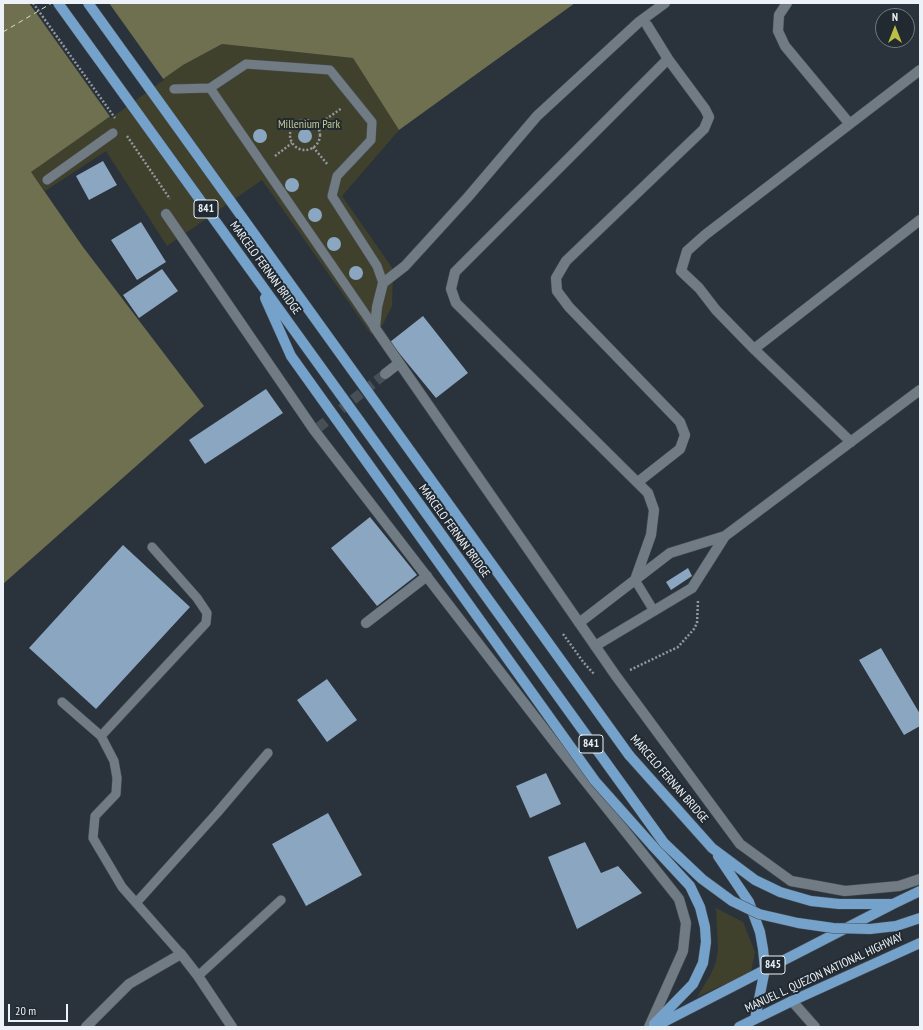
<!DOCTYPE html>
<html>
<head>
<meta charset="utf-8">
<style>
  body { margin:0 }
  #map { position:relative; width:923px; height:1030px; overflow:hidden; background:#2a333b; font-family:"PT Sans Narrow",sans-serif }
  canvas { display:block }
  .frame { position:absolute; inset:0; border:4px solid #ecf2f7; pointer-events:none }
  .north { position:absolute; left:875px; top:8px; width:40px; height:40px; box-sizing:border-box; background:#212931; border:1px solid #727980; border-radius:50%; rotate:0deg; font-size:11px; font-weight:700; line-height:16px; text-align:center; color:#ecf2f7 }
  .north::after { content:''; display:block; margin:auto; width:14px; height:18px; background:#bcbf44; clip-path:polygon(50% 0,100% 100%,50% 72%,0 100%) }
  .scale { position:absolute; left:8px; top:1004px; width:60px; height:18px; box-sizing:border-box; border:2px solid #ecf2f7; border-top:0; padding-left:5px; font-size:12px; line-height:14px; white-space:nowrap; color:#ecf2f7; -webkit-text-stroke:3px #212931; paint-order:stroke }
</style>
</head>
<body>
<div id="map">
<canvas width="923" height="1030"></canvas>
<div class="frame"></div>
<div class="north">N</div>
<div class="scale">20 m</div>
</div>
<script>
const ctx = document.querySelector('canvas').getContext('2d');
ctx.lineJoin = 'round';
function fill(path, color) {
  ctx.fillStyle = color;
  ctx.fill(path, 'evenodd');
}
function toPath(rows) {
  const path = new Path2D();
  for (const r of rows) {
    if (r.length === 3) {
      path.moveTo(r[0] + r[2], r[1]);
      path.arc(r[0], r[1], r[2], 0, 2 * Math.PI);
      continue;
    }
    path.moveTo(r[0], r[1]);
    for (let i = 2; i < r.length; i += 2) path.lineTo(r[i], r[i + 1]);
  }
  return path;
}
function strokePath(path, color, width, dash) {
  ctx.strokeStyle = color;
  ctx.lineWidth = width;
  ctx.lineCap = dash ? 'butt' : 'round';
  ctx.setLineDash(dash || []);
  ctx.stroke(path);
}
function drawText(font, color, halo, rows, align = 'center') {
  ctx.font = font + ' "PT Sans Narrow",sans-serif';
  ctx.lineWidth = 4;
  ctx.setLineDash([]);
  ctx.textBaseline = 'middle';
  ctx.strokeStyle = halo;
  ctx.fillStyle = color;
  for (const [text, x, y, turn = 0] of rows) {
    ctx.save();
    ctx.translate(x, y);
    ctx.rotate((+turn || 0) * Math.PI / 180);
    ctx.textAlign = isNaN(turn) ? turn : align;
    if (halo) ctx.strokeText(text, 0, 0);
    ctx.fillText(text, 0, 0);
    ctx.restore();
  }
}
fill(toPath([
  [222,44,353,58,399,130,342,196,393,269,392,306,382,326,371,334,262,180,167,246,106,151,45,191,30,172,183,65],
  [716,908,743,922,755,952,751,972,697,997,711,974,716,962,718,950]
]), '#40412c');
fill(toPath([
  [3,3,575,3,399,130,353,58,222,44,183,65,31,172,83,247,204,406,3,584]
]), '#6e7050');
fill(toPath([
  [29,3,109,3,164,80,111,118]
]), '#2a333b');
strokePath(toPath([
  [3,32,52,3]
]), '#dfe3a7', 1, [5, 4]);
fill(toPath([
  [260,136,7],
  [305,136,7],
  [103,161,117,185,89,200,76,176],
  [292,185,7],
  [315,215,7],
  [141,222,166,262,137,280,111,240],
  [334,244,7],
  [356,273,7],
  [162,269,178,291,139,318,123,295],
  [423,316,468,373,436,398,390,342],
  [266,389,283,413,205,464,189,440],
  [370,517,417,575,377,606,331,548],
  [123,545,190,607,96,709,29,648],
  [688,568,692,576,671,590,666,582],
  [881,648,920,714,920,726,904,735,859,660],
  [327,679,357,720,327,742,297,700],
  [546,773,561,804,530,818,516,786],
  [328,813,362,875,306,906,272,844],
  [585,842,601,873,618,866,642,893,577,929,548,857]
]), '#8ba6c0');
strokePath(toPath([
  [318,428,385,374]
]), '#475057', 10, [10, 5]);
const lane = toPath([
  [210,88,375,328],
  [174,89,210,88,246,64,330,70,372,122,371,140,337,176,332,196,377,266,383,283],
  [47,180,113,133],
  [635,580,654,611],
  [62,702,101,736,114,761,117,778,116,794,95,816,93,838,122,887,181,954],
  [101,736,206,623,207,613,197,598,152,547],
  [136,903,217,813,268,753],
  [198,976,281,900]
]);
const street = toPath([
  [665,3,639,22,537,116,468,197,405,266,383,283,377,307,375,328,616,676,740,844,791,881,845,891,899,886,920,879],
  [787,3,779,15,778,31,785,46,849,123],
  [166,214,314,430,555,743,679,899,686,923,683,951,649,1027],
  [754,349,920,220],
  [385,374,399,363],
  [851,442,754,349,716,310,699,288,681,271,687,251,705,235,920,70],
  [638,482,680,449,685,435,680,422,569,307,557,291,556,278,566,261,704,129,709,117,705,109,668,59,647,25],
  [635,580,651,535,654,510,648,493,456,303,451,289,455,272,668,59],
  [366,623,427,576],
  [579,623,670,553,725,536,920,390],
  [595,646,692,588,725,536],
  [792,1001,815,1027],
  [86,1027,129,984,181,954,198,976,232,1027]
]);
const primary = toPath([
  [629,755,712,848,755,880,780,892,811,901,839,904,893,904],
  [652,845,690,886,700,907,705,927,706,942,703,963,693,984,654,1024],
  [718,856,749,902,760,932,763,949,765,969,755,1019],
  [654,1027,893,904,920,891],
  [739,1027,792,1001,920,943]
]);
strokePath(lane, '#474e55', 10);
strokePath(street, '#474e55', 11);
strokePath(primary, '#474e55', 11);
strokePath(toPath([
  [33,3,115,118],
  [305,135,15],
  [316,126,342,108],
  [127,136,170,199],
  [313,147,328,165],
  [275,156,292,143],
  [563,634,584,663,594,674],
  [630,670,678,647,694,629,697,623,698,601]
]), '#91989e', 2.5, [2, 2]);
strokePath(lane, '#717b84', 9);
strokePath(street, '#717b84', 10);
strokePath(primary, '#75a2ca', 10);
const primaryBridge = toPath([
  [58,3,664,843,702,879,732,901,759,914,798,923,833,928,870,929,896,926,920,918],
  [88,3,629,755],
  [265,298,291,356,595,781,652,845]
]);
strokePath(primaryBridge, '#474e55', 11, []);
strokePath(primaryBridge, '#75a2ca', 10);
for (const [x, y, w] of [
  [206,209,24],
  [591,744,24],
  [773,965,24]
]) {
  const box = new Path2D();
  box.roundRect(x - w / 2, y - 9, w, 18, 3);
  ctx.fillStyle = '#212931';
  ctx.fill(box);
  strokePath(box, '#ecf2f7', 1);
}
drawText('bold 11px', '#ecf2f7', null, [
  ["841",206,209],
  ["841",591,744],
  ["845",773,965]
]);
drawText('12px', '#c5c98e', '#212931', [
  ["Millenium Park",309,125]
]);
drawText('12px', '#ecf2f7', '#212931', [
  ["MARCELO FERNAN BRIDGE",265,268,54],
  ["MARCELO FERNAN BRIDGE",454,531,54],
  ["MARCELO FERNAN BRIDGE",669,779,49],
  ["MANUEL L. QUEZON NATIONAL HIGHWAY",824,973,-25]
]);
</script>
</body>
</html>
